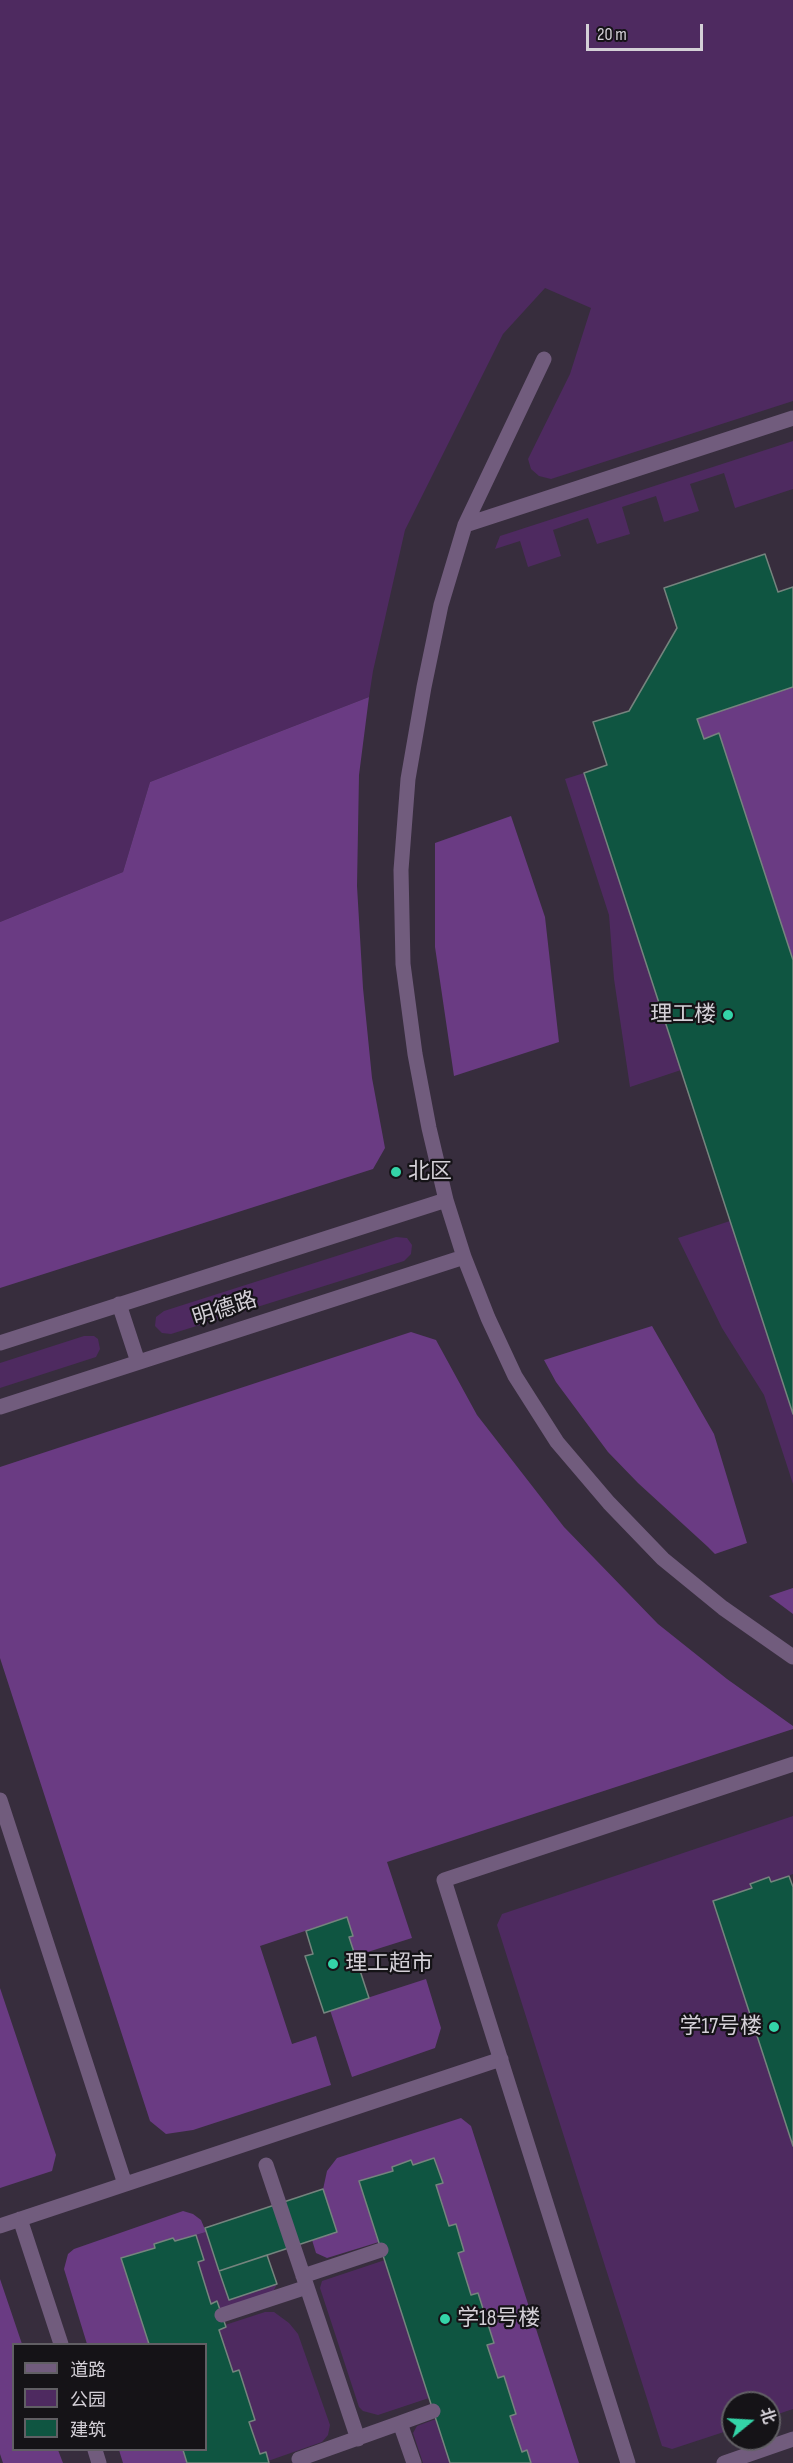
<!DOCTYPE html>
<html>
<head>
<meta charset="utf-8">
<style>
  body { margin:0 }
  #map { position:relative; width:793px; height:2463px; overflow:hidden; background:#2f2933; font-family:"Sofia Sans Condensed","Noto Sans SC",sans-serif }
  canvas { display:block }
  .legend { position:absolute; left:12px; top:2343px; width:195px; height:108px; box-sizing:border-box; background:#151317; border:2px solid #615f64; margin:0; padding:8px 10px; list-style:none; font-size:18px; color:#d4d0d7 }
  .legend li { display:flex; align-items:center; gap:12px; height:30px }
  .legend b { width:30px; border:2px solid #615f64 }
  .north { position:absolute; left:721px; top:2391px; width:60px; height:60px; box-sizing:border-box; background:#151317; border:2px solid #615f64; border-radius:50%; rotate:72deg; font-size:16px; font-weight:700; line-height:24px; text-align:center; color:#d4d0d7 }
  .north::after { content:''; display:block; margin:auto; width:21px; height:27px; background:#34d4a8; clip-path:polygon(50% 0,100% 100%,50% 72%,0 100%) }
  .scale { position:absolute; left:586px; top:24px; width:117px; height:27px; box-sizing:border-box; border:3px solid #d4d0d7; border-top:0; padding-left:8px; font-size:18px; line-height:21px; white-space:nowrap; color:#d4d0d7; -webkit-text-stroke:4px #151317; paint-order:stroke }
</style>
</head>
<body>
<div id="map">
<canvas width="793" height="2463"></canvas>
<ul class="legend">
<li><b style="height:8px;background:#715c7d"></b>道路</li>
<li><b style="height:16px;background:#4e2a60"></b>公园</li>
<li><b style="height:16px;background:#0f5541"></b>建筑</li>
</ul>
<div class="north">北</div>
<div class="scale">20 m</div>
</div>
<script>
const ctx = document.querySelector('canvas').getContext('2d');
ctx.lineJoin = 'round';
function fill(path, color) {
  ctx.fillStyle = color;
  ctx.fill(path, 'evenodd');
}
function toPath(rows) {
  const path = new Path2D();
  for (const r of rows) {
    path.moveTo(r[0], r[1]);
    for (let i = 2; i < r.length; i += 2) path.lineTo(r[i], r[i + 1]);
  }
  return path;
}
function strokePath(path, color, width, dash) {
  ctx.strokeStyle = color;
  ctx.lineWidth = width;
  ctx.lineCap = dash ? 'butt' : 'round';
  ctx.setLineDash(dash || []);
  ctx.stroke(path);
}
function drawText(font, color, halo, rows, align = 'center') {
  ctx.font = font + ' "Sofia Sans Condensed","Noto Sans SC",sans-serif';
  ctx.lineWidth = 4.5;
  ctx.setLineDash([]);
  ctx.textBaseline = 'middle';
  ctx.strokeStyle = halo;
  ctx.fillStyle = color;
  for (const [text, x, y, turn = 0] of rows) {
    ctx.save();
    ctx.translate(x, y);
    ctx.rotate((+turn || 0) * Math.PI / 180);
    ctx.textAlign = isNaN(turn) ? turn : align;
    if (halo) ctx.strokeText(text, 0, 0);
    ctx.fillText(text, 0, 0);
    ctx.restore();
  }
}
fill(toPath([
  [0,0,793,0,793,2463,0,2463],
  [14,2344,206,2344,206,2450,14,2450],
  [733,2403,769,2403,769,2439,733,2439]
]), '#372d3d');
fill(toPath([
  [0,0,793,0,793,401,551,479,539,476,531,469,528,459,570,374,591,308,545,288,503,334,405,530,373,671,369,697,150,782,123,872,0,922],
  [793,441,793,489,735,508,724,473,690,484,699,511,664,522,656,496,622,507,630,534,597,544,588,518,553,530,561,556,528,567,520,541,495,549,500,536],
  [584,773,681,1070,630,1087,614,979,609,915,565,779],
  [730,1221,793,1414,793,1484,764,1395,722,1328,678,1238],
  [396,1237,407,1238,412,1245,411,1254,404,1261,171,1334,162,1333,155,1326,156,1317,164,1311],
  [84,1336,94,1336,98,1339,100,1349,96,1357,0,1388,0,1363],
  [793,1816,793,1874,771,1882,769,1878,751,1884,752,1888,713,1901,793,2146,793,2409,769,2417,769,2403,733,2403,733,2429,672,2449,662,2446,497,1925,502,1914],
  [206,2232,229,2300,277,2284,273,2292,220,2311,217,2302,211,2304,198,2262,204,2260,196,2235],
  [385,2260,429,2398,378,2415,363,2411,359,2407,320,2288,322,2281],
  [265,2312,274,2312,289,2323,298,2334,330,2425,328,2435,322,2442,268,2461,266,2453,260,2454,249,2422,255,2420,239,2370,233,2372,219,2330,226,2327,225,2325],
  [436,2419,450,2463,423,2463,413,2433,417,2426]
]), '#4e2a60');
fill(toPath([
  [793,687,793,960,718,734,704,739,697,719],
  [369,697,359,775,357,886,363,988,372,1078,385,1148,373,1169,0,1288,0,922,123,872,150,782],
  [511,816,545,917,559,1042,454,1076,435,947,435,843],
  [652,1326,714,1434,747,1543,715,1554,708,1547,638,1483,608,1452,556,1382,544,1360],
  [411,1332,436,1340,477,1415,564,1527,658,1624,727,1679,793,1726,793,1729,387,1862,412,1938,355,1956,349,1937,353,1935,347,1917,260,1946,292,2044,316,2036,331,2085,193,2130,166,2134,150,2121,0,1658,0,1467],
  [793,1588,793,1614,769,1596],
  [426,1979,441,2028,435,2048,352,2077,330,2010],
  [0,1988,56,2155,52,2171,0,2188],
  [461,2118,471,2126,579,2463,531,2463,527,2451,522,2452,510,2416,516,2414,504,2376,498,2378,487,2345,494,2343,478,2293,471,2295,436,2185,442,2183,434,2158,413,2165,411,2161,392,2167,393,2171,359,2181,379,2242,327,2258,316,2253,312,2240,327,2171,337,2158],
  [183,2211,193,2214,201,2220,206,2232,175,2241,173,2238,154,2244,155,2248,121,2258,149,2344,87,2344,64,2269,68,2254,74,2249],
  [0,2279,22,2344,14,2344,14,2450,58,2450,63,2463,3,2463,0,2454],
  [119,2450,183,2450,187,2463,123,2463]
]), '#6a3b83');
const building = toPath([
  [765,554,778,592,793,587,793,687,697,719,704,739,719,733,793,960,793,1414,584,773,607,765,593,722,629,711,677,628,664,588,765,554],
  [789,1876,793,1887,793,2146,713,1901,752,1888,750,1884,769,1877,771,1882,789,1876],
  [347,1917,353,1936,349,1937,369,1998,324,2013,305,1956,313,1954,306,1931,347,1917],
  [434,2158,443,2183,436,2185,449,2226,456,2224,464,2251,458,2253,471,2295,478,2293,494,2343,487,2345,498,2378,504,2376,516,2414,510,2416,522,2452,527,2450,531,2463,450,2463,359,2181,393,2171,392,2167,411,2160,413,2165,434,2158],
  [323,2189,337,2232,219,2271,205,2228,323,2189],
  [196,2235,204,2260,198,2262,211,2304,217,2301,226,2327,219,2330,233,2372,239,2370,255,2420,249,2422,260,2454,266,2452,269,2463,187,2463,183,2450,206,2450,206,2344,149,2344,121,2258,155,2248,154,2244,173,2238,175,2241,196,2235],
  [267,2255,277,2284,229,2300,219,2271,267,2255]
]);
fill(building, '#0f5541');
strokePath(building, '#75847e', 1.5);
strokePath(toPath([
  [544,359,465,525,441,605,424,687,408,779,401,870,403,964,415,1054,429,1128,446,1200,464,1257,488,1318,515,1376,557,1442,609,1503,663,1559,723,1608,793,1657],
  [465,525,793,418],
  [119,1304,138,1362],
  [0,1343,446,1200],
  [0,1407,464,1257],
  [0,1800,125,2184],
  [266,2165,358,2439],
  [20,2219,61,2344],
  [0,2226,501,2059],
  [303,2276,381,2250],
  [222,2315,307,2287],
  [400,2423,433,2411],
  [95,2450,99,2463],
  [301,2463,299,2459,400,2423,414,2463],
  [628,2463,444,1880,793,1764],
  [724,2463,793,2439]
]), '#715c7d', 15);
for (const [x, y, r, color] of [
  [728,1015,6,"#34d4a8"],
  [396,1172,6,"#34d4a8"],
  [333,1964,6,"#34d4a8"],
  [774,2027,6,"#34d4a8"],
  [445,2319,6,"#34d4a8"]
]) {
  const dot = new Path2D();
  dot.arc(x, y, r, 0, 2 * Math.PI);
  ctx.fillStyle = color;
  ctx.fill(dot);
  strokePath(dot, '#151317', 2);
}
drawText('22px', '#d4d0d7', '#151317', [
  ["理工楼",716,1015,"right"],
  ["北区",408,1172],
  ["理工超市",345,1964],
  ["学17号楼",762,2027,"right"],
  ["学18号楼",457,2319]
], 'left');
drawText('22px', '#d4d0d7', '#151317', [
  ["明德路",225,1310,-18]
]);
</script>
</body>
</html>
